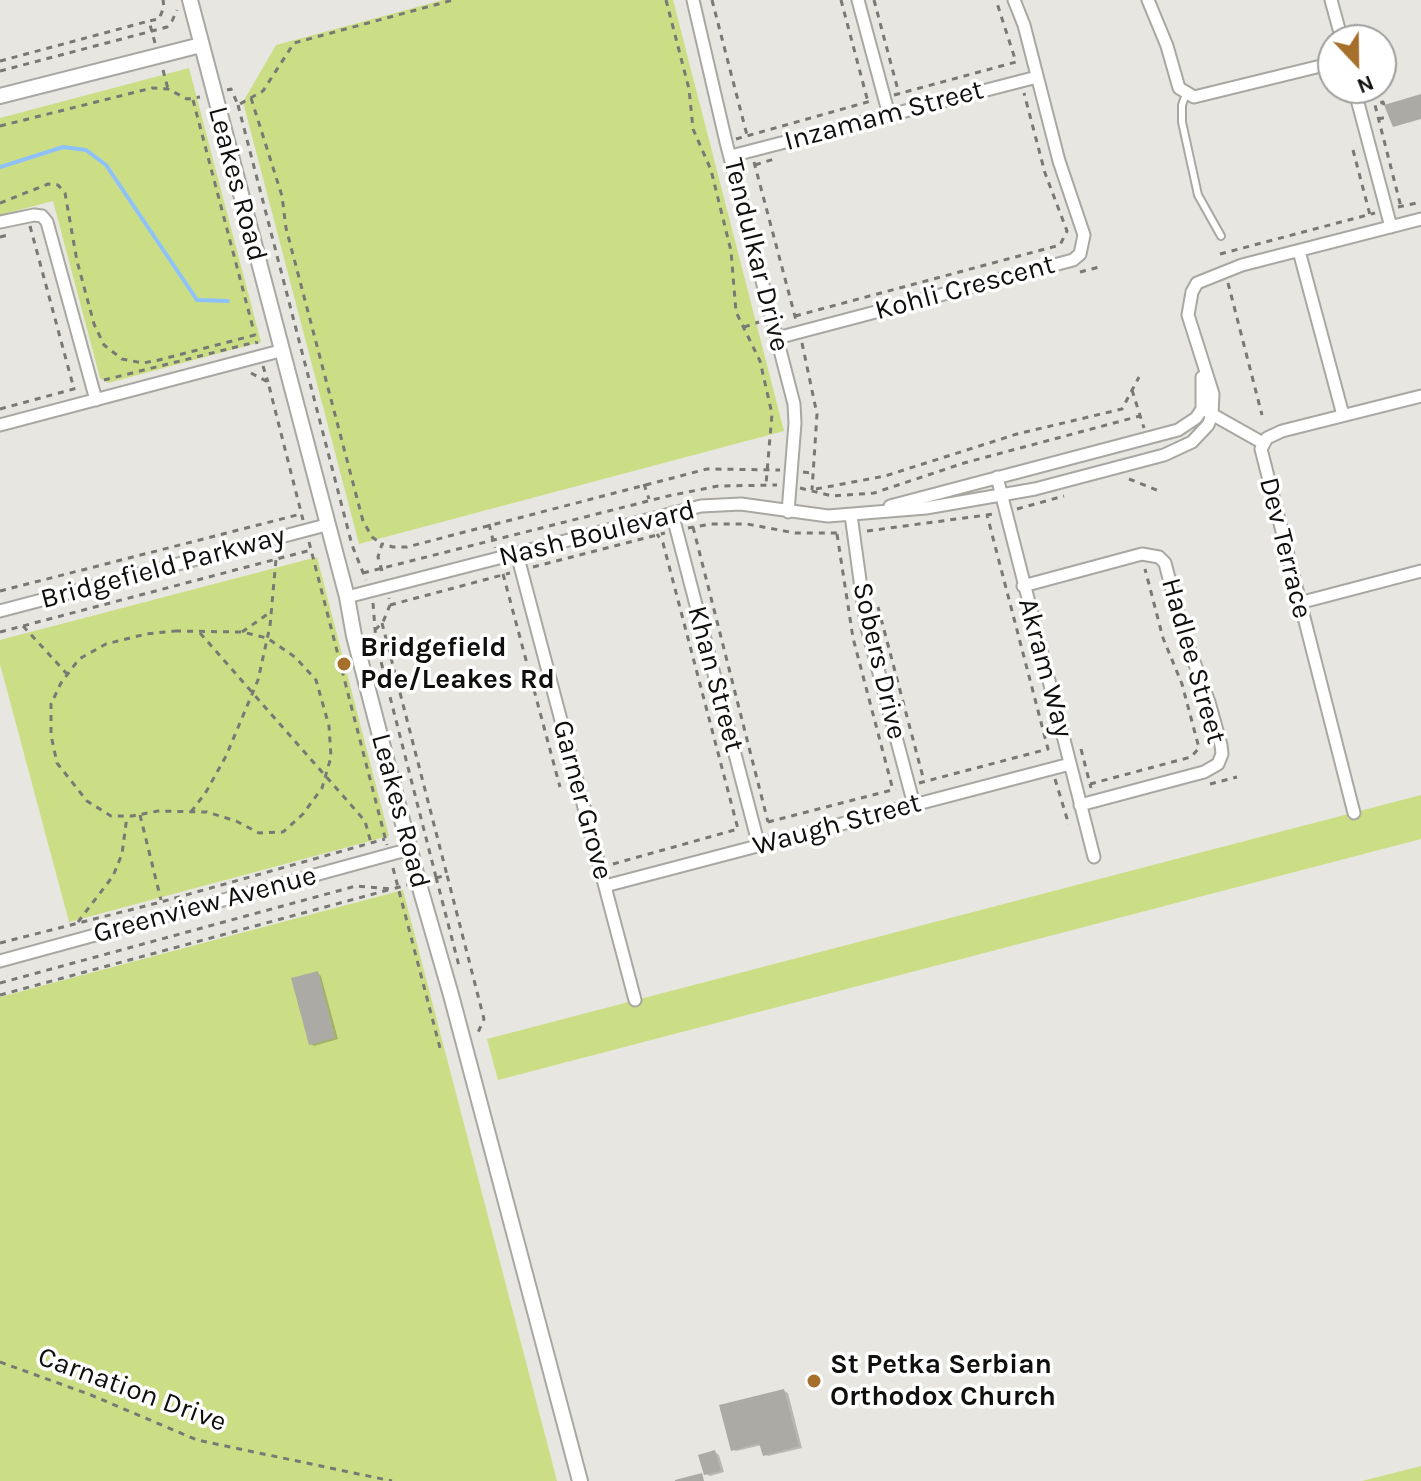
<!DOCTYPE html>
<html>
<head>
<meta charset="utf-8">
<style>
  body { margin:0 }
  #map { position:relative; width:1421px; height:1481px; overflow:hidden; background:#e7e6e0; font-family:Karla,sans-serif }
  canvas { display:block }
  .north { position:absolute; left:1317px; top:24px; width:80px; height:80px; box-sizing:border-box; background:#fff; border:2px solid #9f9f9e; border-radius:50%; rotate:158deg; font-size:22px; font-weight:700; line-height:32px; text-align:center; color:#0f0f0d }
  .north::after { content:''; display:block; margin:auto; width:28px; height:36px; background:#a76f2c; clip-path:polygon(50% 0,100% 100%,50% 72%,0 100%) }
</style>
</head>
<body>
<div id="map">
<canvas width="1421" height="1481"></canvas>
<div class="north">N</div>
</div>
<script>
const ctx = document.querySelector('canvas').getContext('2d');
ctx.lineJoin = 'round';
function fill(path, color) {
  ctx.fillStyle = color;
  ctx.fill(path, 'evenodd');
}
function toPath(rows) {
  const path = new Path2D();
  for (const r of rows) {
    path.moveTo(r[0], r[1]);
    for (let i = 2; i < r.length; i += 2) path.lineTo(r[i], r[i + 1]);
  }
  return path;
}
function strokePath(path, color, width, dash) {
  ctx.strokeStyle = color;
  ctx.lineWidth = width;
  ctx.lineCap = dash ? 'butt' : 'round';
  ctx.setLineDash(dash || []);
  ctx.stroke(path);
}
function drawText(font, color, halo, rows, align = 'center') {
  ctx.font = font + ' Karla,sans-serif';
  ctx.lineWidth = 7;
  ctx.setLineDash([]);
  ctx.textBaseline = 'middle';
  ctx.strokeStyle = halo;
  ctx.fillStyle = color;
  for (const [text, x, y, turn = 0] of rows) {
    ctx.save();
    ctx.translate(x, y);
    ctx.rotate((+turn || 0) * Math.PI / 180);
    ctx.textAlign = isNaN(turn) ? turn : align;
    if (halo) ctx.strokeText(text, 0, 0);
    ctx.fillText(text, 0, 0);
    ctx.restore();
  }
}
fill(toPath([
  [443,0,673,0,784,431,359,544,243,102,276,45],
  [189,68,261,342,108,383,100,378,53,201,0,215,0,118],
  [317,557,389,836,69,922,0,664,0,640],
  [1421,795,1421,839,498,1080,487,1039],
  [403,890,557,1481,0,1481,0,997],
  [1421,1466,1421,1481,1362,1481]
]), '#ccde85');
fill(toPath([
  [318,973,321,976,338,1039,314,1046,310,1044],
  [784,1391,788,1393,802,1448,768,1456,764,1454,762,1445,736,1451,732,1449],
  [715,1452,719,1455,724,1472,710,1476,706,1474]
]), '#0003');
strokePath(toPath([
  [0,167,63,147,86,150,106,165,197,300,228,301]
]), '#8ec1f9', 4);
fill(toPath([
  [1421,94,1421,119,1393,127,1384,105],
  [318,971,335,1038,309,1045,291,978],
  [784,1389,799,1446,763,1456,759,1443,731,1451,719,1405],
  [715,1450,721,1471,704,1475,698,1455],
  [702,1473,704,1481,675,1481,675,1480]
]), '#acaaa5');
const service = toPath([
  [1186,94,1182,105,1182,122,1198,195,1221,236]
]);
const minor = toPath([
  [693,0,726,142,794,404,795,423,788,512],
  [858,0,889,115],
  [1148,0,1167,46,1179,88,1194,97,1333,63],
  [1331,0,1342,40],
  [1354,88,1391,227],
  [731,156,1037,77],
  [0,222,34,215,42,216,47,222,96,400],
  [1299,251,1343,415],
  [777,338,1073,260,1080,254,1084,235,1059,161,1024,25,1014,0],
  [1208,412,1263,443],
  [0,425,280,351],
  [997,477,1094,857],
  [890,506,1178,430,1196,418,1202,409,1202,377],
  [672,513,759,846],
  [851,515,866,624,914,805],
  [517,554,635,1000],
  [1023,586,1142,554,1159,557,1165,563,1183,632,1209,702,1221,745,1222,754,1218,764,1204,772,1080,805],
  [347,597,701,506,741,504,828,516,926,508,1035,489,1164,455,1192,442,1208,425,1212,415,1213,394,1188,315,1192,292,1197,283,1242,265,1421,219],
  [1299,603,1421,571],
  [0,611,326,525],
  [1354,813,1261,449,1267,438,1282,431,1421,396],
  [605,886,1070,764],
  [0,961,410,849]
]);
const tertiary = toPath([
  [190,0,347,597,354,636,418,881,451,995,580,1481],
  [0,96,201,45]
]);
strokePath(service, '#a8a7a2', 10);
strokePath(minor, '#a8a7a2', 15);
strokePath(tertiary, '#a8a7a2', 18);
strokePath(toPath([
  [666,0,689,89,693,129,711,170,731,251,736,312,760,361,772,414,766,484],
  [712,0,748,139],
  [841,0,868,102],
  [874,0,899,94],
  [155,43,149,21,159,19,164,7,163,0],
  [0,61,149,21],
  [163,70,168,89],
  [0,71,152,31,167,27,172,21,177,10],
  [227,90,231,89,238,105,263,91,294,43,453,0],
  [894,95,1016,62,996,0],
  [251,98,282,196,286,228,363,521,372,537,381,543],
  [193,100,253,328],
  [238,105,352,545,366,580],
  [1384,105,1383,102,1375,105,1401,207],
  [1378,119,1388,117],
  [0,126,152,88,168,89,187,99,200,97],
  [736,139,871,101],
  [1353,150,1370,215],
  [754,162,796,320],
  [755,165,774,159],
  [0,203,48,184,58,185,65,193,77,261,94,324,104,345,122,359,143,363,159,360,255,335,257,344],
  [1398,207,1421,202],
  [30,226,74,389],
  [0,237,8,235],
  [1220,254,1375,213],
  [1080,272,1103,266],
  [1228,283,1262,415],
  [795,316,1060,245,1067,231,1045,173,1024,93],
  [744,327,759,322],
  [802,343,817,414,812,490],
  [263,366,268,382],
  [251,373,268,382,303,520],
  [104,380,256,342],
  [1132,390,1144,428],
  [0,409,81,387],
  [803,472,812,473],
  [1129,479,1159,491],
  [644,484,649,499],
  [800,488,832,496,874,493,964,463,1140,416],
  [816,489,885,476,1017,434,1122,409,1139,377],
  [1017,509,1064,496],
  [489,524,495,548],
  [693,527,768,822],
  [688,528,711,524,747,524,795,533,843,533],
  [867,531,994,514],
  [837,534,853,638,893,790],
  [309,542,387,845],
  [533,567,665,533],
  [382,571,378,557,382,544,393,547,407,547,707,469,780,470],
  [363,573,668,496,718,486,777,485],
  [503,574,560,787],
  [0,591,301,514],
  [373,603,376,642,436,877,429,878],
  [390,605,510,573],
  [878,607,924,781],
  [382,623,447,875],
  [23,626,68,675],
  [375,630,383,622,390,605,389,598],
  [175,631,242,632,267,638,295,657,316,680,329,726,331,757,322,788,303,814,283,832,259,833,236,821,207,812,158,811,132,816,111,816,87,801,57,763,51,735,51,704,61,683,79,659,106,644,146,634,175,631],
  [0,632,311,550],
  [242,632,272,611],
  [200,633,365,821,371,843],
  [1081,749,1091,788],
  [1055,779,1069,825],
  [919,783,1048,749,987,515],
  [1090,784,1191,757,1199,748,1182,684,1163,638,1145,569],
  [1210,784,1237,777],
  [191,812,206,792,226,756,258,680,270,626,276,559],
  [140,815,161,900],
  [768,822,896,789],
  [613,864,738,829,663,543,657,534],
  [393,868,440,1048],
  [436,877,459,966],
  [436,878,447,875,484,1019,476,1037],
  [78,922,113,876,122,854,127,816],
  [0,943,161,902,385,839],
  [0,983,356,886,392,889,407,885],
  [0,995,388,890],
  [0,1362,91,1395,197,1440,392,1481]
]), '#787874', 3, [6, 6]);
strokePath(service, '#fff', 6);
strokePath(minor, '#fff', 11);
strokePath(tertiary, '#fff', 14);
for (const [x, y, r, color] of [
  [344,664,8,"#a76f2c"],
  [814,1381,8,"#a76f2c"]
]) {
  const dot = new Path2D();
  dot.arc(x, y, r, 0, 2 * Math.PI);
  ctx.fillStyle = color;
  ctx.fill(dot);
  strokePath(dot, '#fff', 3);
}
drawText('28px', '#0f0f0d', '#fff', [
  ["Inzamam Street",884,116,-15],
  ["Leakes Road",237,184,75],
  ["Tendulkar Drive",756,255,76],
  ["Kohli Crescent",965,288,-15],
  ["Nash Boulevard",597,534,-14],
  ["Dev Terrace",1285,548,76],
  ["Bridgefield Parkway",163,568,-15],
  ["Sobers Drive",879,661,77],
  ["Hadlee Street",1193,661,74],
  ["Akram Way",1045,668,75],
  ["Khan Street",715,679,75],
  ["Garner Grove",582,800,75],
  ["Leakes Road",400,811,75],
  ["Waugh Street",837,825,-15],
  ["Greenview Avenue",205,905,-15],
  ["Carnation Drive",132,1390,20]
]);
drawText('bold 28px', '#0f0f0d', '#fff', [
  ["Bridgefield",360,648],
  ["Pde/Leakes Rd",360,680],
  ["St Petka Serbian",830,1365],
  ["Orthodox Church",830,1397]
], 'left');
</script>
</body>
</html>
